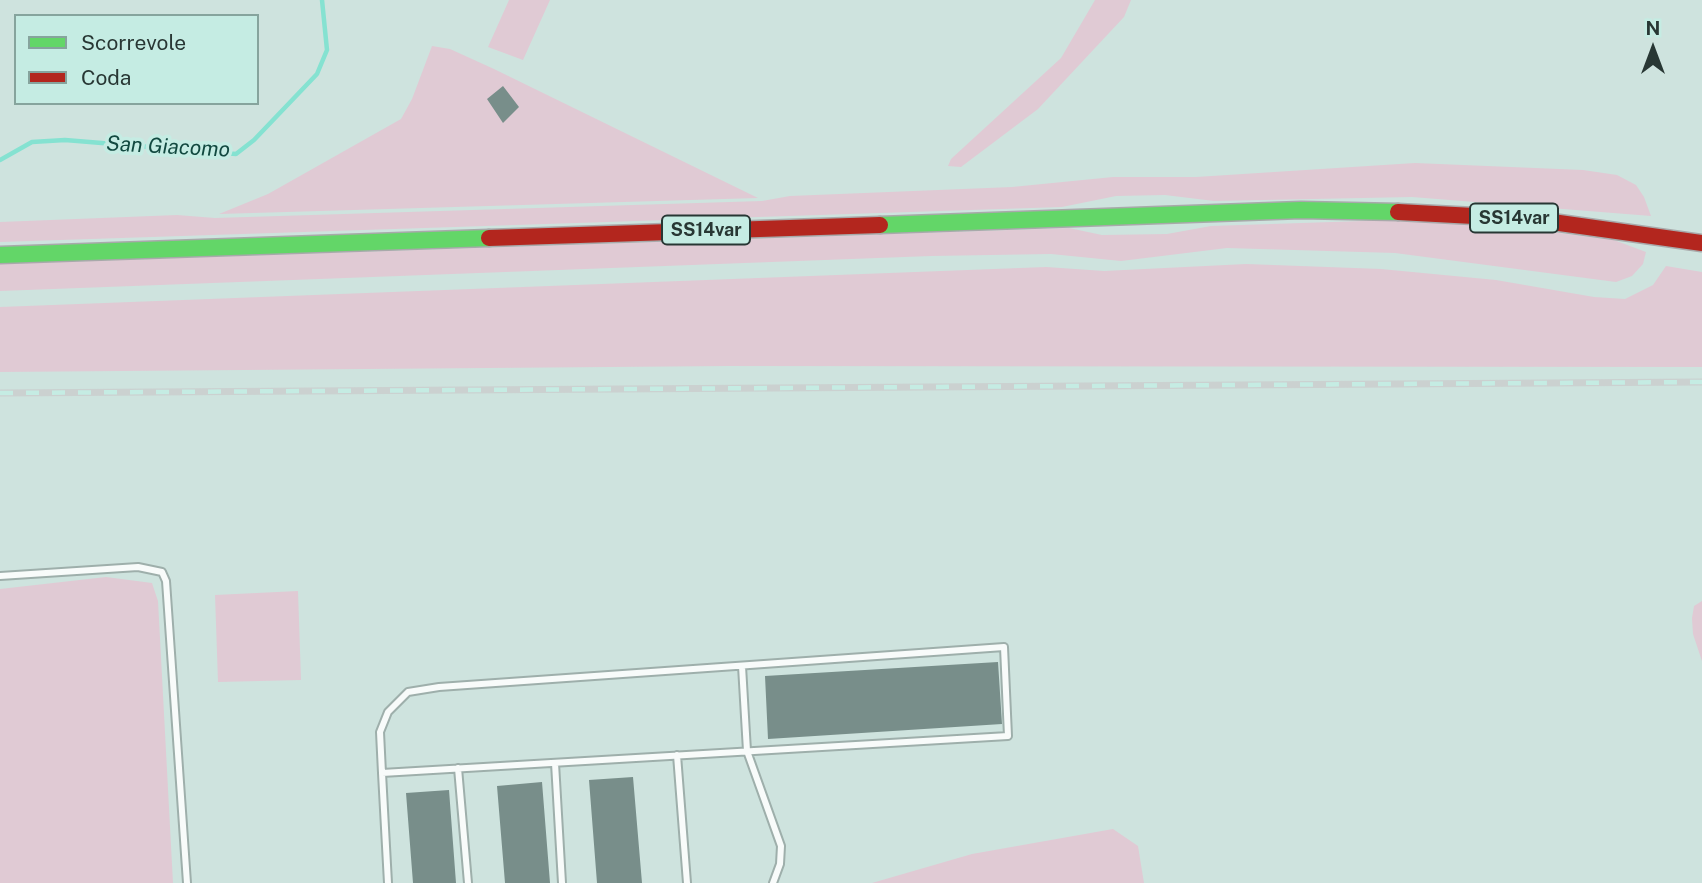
<!DOCTYPE html>
<html>
<head>
<meta charset="utf-8">
<style>
  body { margin:0 }
  #map { position:relative; width:1702px; height:883px; overflow:hidden; background:#cee3de; font-family:"Public Sans",sans-serif }
  canvas { display:block }
  .legend { position:absolute; left:14px; top:14px; width:245px; height:91px; box-sizing:border-box; background:#c5ece3; border:2px solid #86a49d; margin:0; padding:9px 12px; list-style:none; font-size:21px; color:#283734 }
  .legend li { display:flex; align-items:center; gap:14px; height:35px }
  .legend b { width:35px; border:2px solid #86a49d }
  .north { position:absolute; left:1618px; top:14px; width:70px; height:70px; -webkit-text-stroke:5px #c5ece3; paint-order:stroke; rotate:0deg; font-size:19px; font-weight:700; line-height:28px; text-align:center; color:#283734 }
  .north::after { content:''; display:block; margin:auto; width:24px; height:32px; background:#283734; clip-path:polygon(50% 0,100% 100%,50% 72%,0 100%) }
</style>
</head>
<body>
<div id="map">
<canvas width="1702" height="883"></canvas>
<ul class="legend">
<li><b style="height:9px;background:#63d668"></b>Scorrevole</li>
<li><b style="height:9px;background:#b3261e"></b>Coda</li>
</ul>
<div class="north">N</div>
</div>
<script>
const ctx = document.querySelector('canvas').getContext('2d');
ctx.lineJoin = 'round';
function fill(path, color) {
  ctx.fillStyle = color;
  ctx.fill(path, 'evenodd');
}
function toPath(rows) {
  const path = new Path2D();
  for (const r of rows) {
    path.moveTo(r[0], r[1]);
    for (let i = 2; i < r.length; i += 2) path.lineTo(r[i], r[i + 1]);
  }
  return path;
}
function strokePath(path, color, width, dash) {
  ctx.strokeStyle = color;
  ctx.lineWidth = width;
  ctx.lineCap = dash ? 'butt' : 'round';
  ctx.setLineDash(dash || []);
  ctx.stroke(path);
}
function drawText(font, color, halo, rows, align = 'center') {
  ctx.font = font + ' "Public Sans",sans-serif';
  ctx.lineWidth = 7;
  ctx.setLineDash([]);
  ctx.textBaseline = 'middle';
  ctx.strokeStyle = halo;
  ctx.fillStyle = color;
  for (const [text, x, y, turn = 0] of rows) {
    ctx.save();
    ctx.translate(x, y);
    ctx.rotate((+turn || 0) * Math.PI / 180);
    ctx.textAlign = isNaN(turn) ? turn : align;
    if (halo) ctx.strokeText(text, 0, 0);
    ctx.fillText(text, 0, 0);
    ctx.restore();
  }
}
fill(toPath([
  [509,0,550,0,523,60,488,47],
  [1095,0,1131,0,1124,17,1038,109,961,167,948,166,951,159,1061,58],
  [432,46,450,49,494,69,758,198,219,214,268,194,401,119,412,99],
  [1415,163,1583,170,1617,175,1636,185,1644,197,1651,216,1412,197,1214,201,1165,195,1116,196,1062,207,0,242,0,222,177,215,215,218,762,201,790,196,1012,187,1113,177,1196,177],
  [1423,219,1513,227,1614,240,1646,252,1643,264,1632,276,1616,282,1395,253,1227,248,1121,261,1051,254,931,256,0,291,0,264,1069,228,1102,235,1167,234,1211,226],
  [1246,264,1381,269,1496,280,1594,297,1625,299,1653,285,1666,266,1702,272,1702,367,730,366,0,372,0,307,1046,267,1104,271],
  [106,577,152,583,158,601,173,883,0,883,0,589],
  [298,591,301,680,218,682,215,595],
  [1702,601,1702,661,1693,634,1692,618,1694,606],
  [1113,829,1138,846,1144,883,872,883,972,854]
]), '#e0cad4');
strokePath(toPath([
  [0,160,32,142,65,140,236,154,254,140,317,74,327,50,322,0]
]), '#85e2d1', 4.5);
fill(toPath([
  [503,86,519,107,503,123,487,99],
  [998,662,1002,724,768,739,765,676],
  [633,777,642,883,597,883,589,780],
  [542,782,550,883,505,883,497,786],
  [449,790,456,883,413,883,406,793]
]), '#788e8a');
const lane = toPath([
  [0,576,138,567,162,572,166,581,187,883],
  [742,666,747,751,781,846,780,864,773,883],
  [677,755,687,883],
  [555,763,562,883],
  [458,768,468,883],
  [382,773,1008,736,1004,647,439,687,408,692,388,712,380,732,382,773,388,883]
]);
const fast = toPath([
  [880,225,1301,210,1398,212],
  [0,255,489,238]
]);
const jam = toPath([
  [1398,212,1531,219,1702,243],
  [489,238,880,225]
]);
strokePath(lane, '#9eafab', 10);
strokePath(fast, '#a8a9aa', 19);
strokePath(jam, '#a8a9aa', 19);
strokePath(lane, '#f8fbfa', 6);
strokePath(fast, '#63d668', 16);
strokePath(jam, '#b3261e', 16);
const rail = toPath([
  [0,393,1702,382]
]);
strokePath(rail, '#cbd1d0', 7);
strokePath(rail, '#c5ece3', 4.5, [13]);
for (const [x, y, w] of [
  [1514,218,88],
  [706,230,88]
]) {
  const box = new Path2D();
  box.roundRect(x - w / 2, y - 14.5, w, 29, 5);
  ctx.fillStyle = '#c5ece3';
  ctx.fill(box);
  strokePath(box, '#283734', 2);
}
drawText('bold 18px', '#283734', null, [
  ["SS14var",1514,218],
  ["SS14var",706,230]
]);
drawText('italic 21px', '#124940', '#c5ece3', [
  ["San Giacomo",168,147,3]
]);
</script>
</body>
</html>
